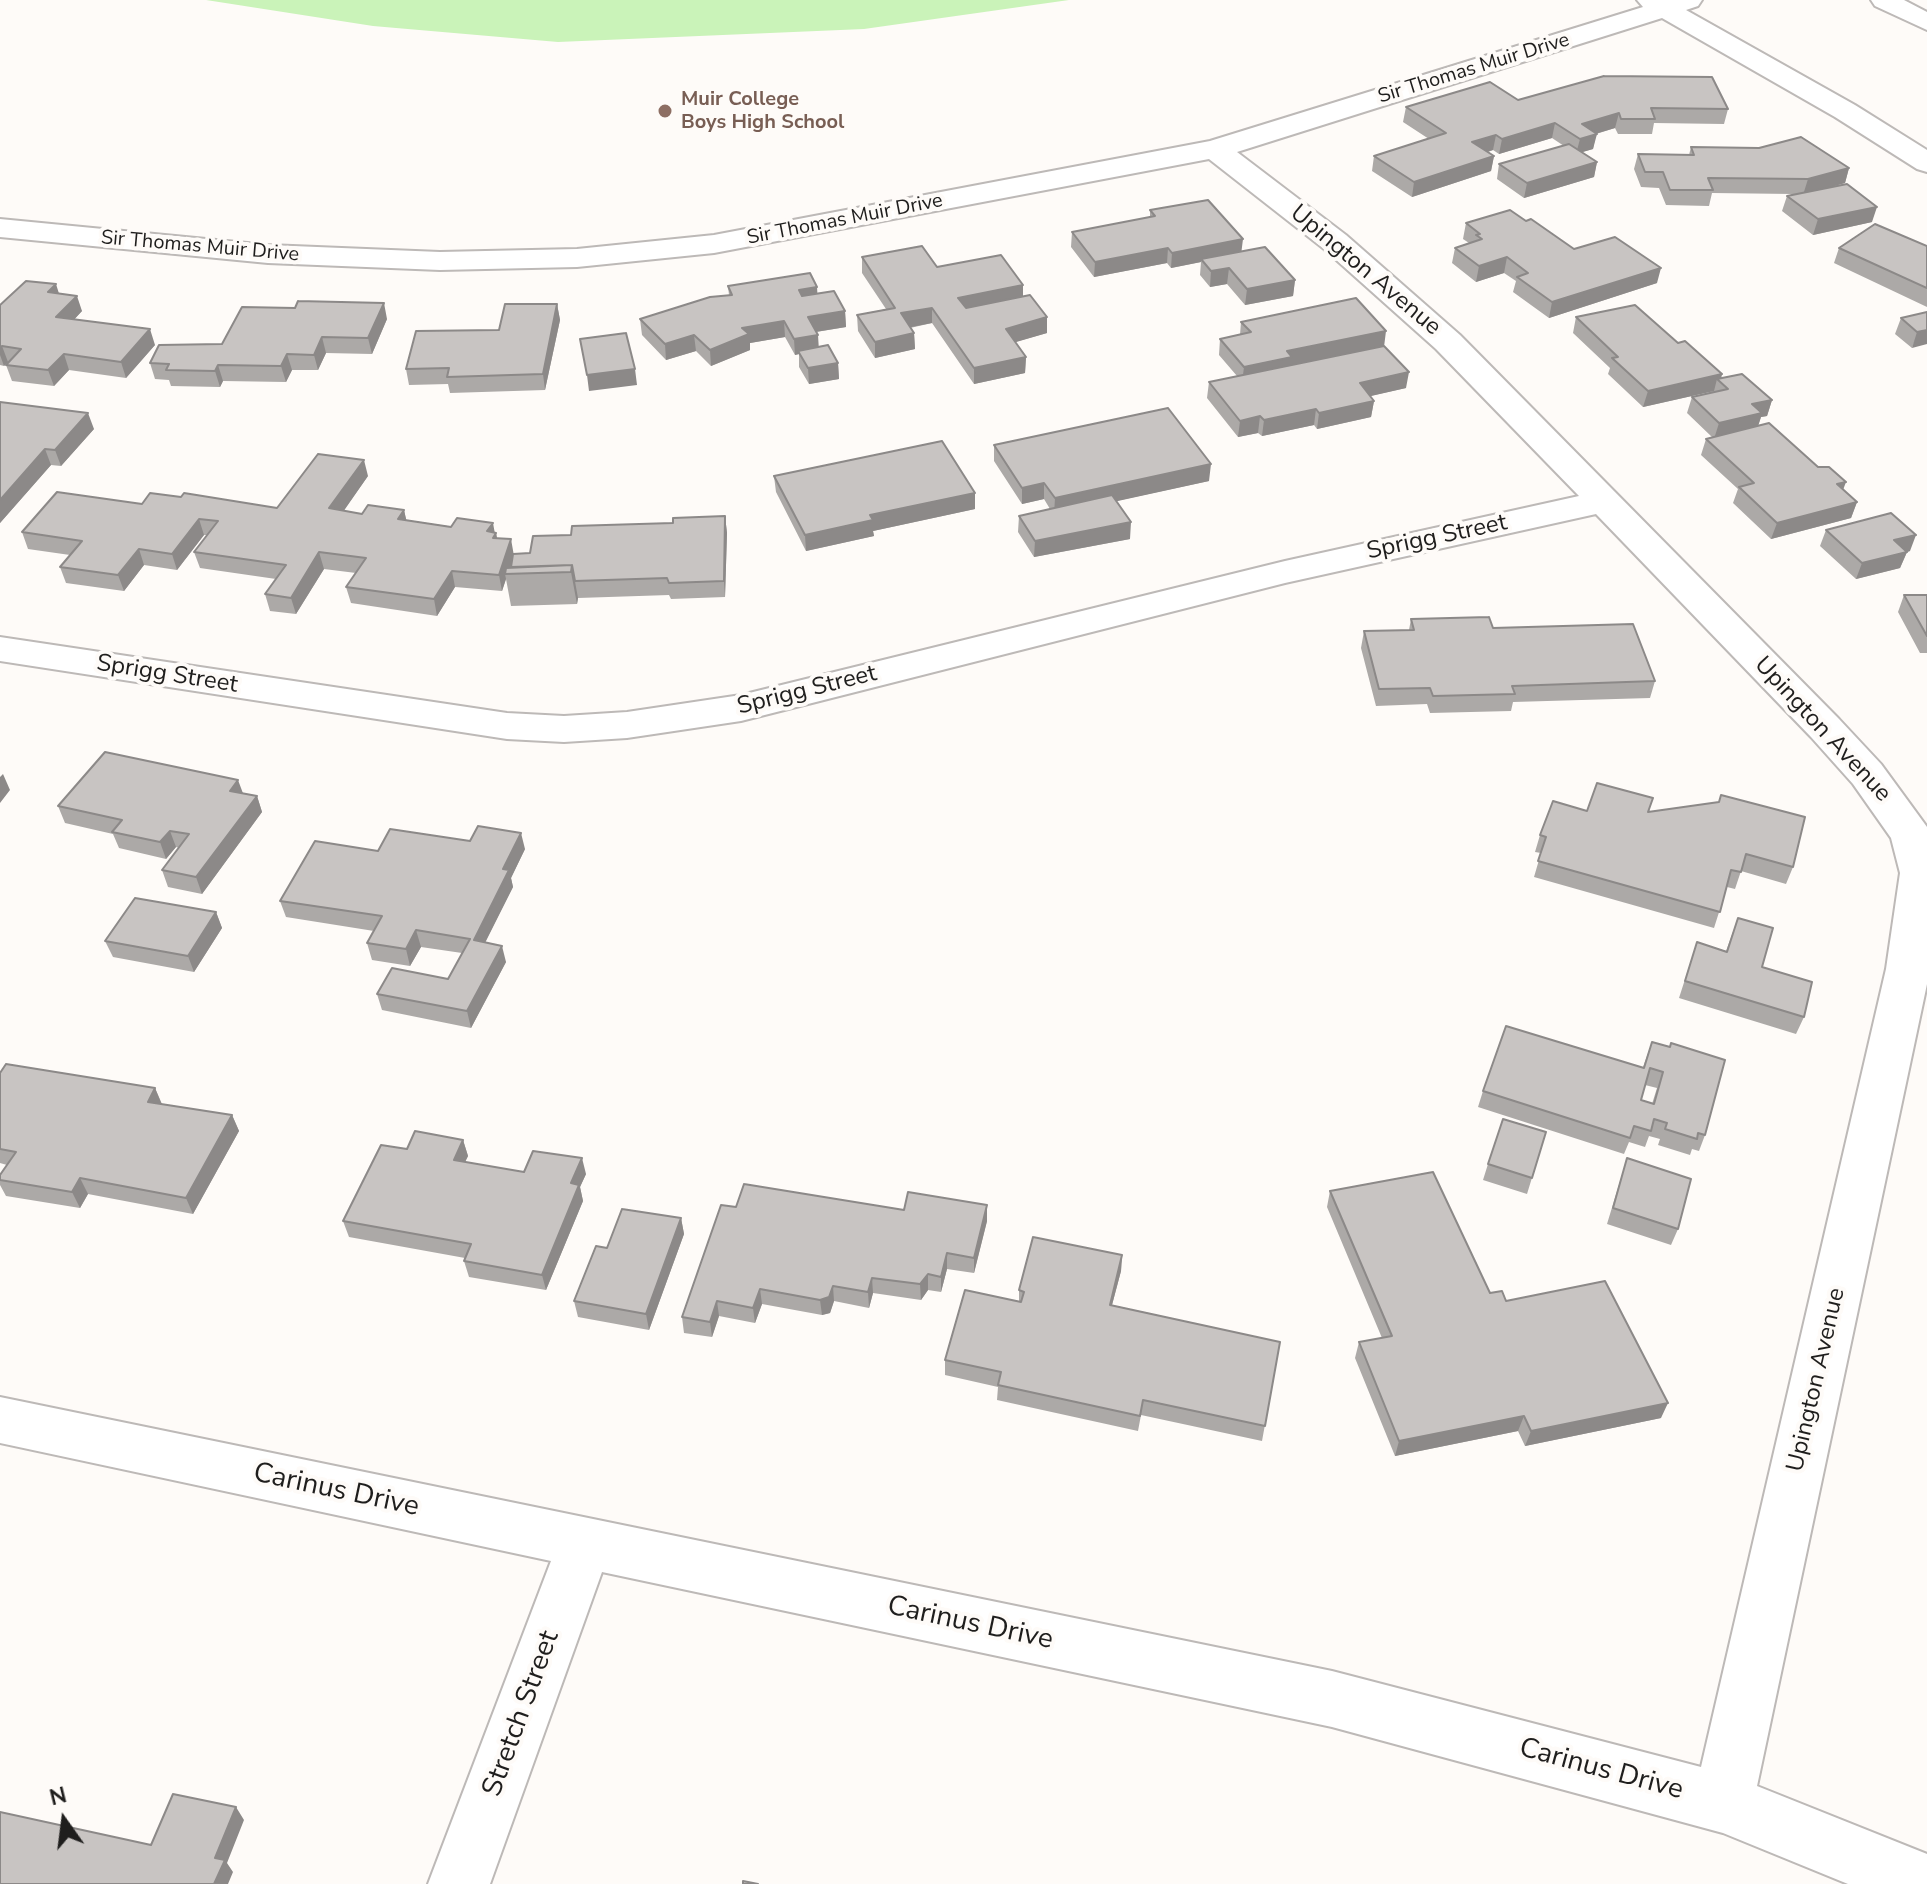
<!DOCTYPE html>
<html>
<head>
<meta charset="utf-8">
<style>
  body { margin:0 }
  #map { position:relative; width:1927px; height:1884px; overflow:hidden; background:#fefbf8; font-family:"Nunito Sans",sans-serif }
  canvas { display:block }
  .north { position:absolute; left:24px; top:1780px; width:80px; height:80px; -webkit-text-stroke:6px #fefbf8; paint-order:stroke; rotate:346deg; font-size:22px; font-weight:700; line-height:32px; text-align:center; color:#1f1e1d }
  .north::after { content:''; display:block; margin:auto; width:28px; height:36px; background:#1f1e1d; clip-path:polygon(50% 0,100% 100%,50% 72%,0 100%) }
</style>
</head>
<body>
<div id="map">
<canvas width="1927" height="1884"></canvas>
<div class="north">N</div>
</div>
<script>
const ctx = document.querySelector('canvas').getContext('2d');
ctx.lineJoin = 'round';
function fill(path, color) {
  ctx.fillStyle = color;
  ctx.fill(path, 'evenodd');
}
function toPath(rows) {
  const path = new Path2D();
  for (const r of rows) {
    path.moveTo(r[0], r[1]);
    for (let i = 2; i < r.length; i += 2) path.lineTo(r[i], r[i + 1]);
  }
  return path;
}
function strokePath(path, color, width, dash) {
  ctx.strokeStyle = color;
  ctx.lineWidth = width;
  ctx.lineCap = dash ? 'butt' : 'round';
  ctx.setLineDash(dash || []);
  ctx.stroke(path);
}
function drawText(font, color, halo, rows, align = 'center') {
  ctx.font = font + ' "Nunito Sans",sans-serif';
  ctx.lineWidth = 8;
  ctx.setLineDash([]);
  ctx.textBaseline = 'middle';
  ctx.strokeStyle = halo;
  ctx.fillStyle = color;
  for (const [text, x, y, turn = 0] of rows) {
    ctx.save();
    ctx.translate(x, y);
    ctx.rotate((+turn || 0) * Math.PI / 180);
    ctx.textAlign = isNaN(turn) ? turn : align;
    if (halo) ctx.strokeText(text, 0, 0);
    ctx.fillText(text, 0, 0);
    ctx.restore();
  }
}
fill(toPath([
  [206,0,1069,0,864,29,558,42,373,26]
]), '#caf3b9');
const minor = toPath([
  [1637,0,1702,0,1698,6,1686,10,1855,105,1927,150,1927,172,1917,169,1835,117,1662,18,1237,152,1346,235,1460,335,1839,719,1881,764,1927,827,1927,984,1757,1786,1927,1854,1927,1884,1848,1884,1723,1833,1332,1727,602,1572,490,1884,428,1884,551,1561,0,1443,0,1397,1332,1671,1701,1767,1886,969,1900,873,1891,838,1853,784,1811,737,1596,514,1285,583,741,721,627,738,564,742,507,739,0,661,0,637,507,713,564,716,627,712,741,695,1285,561,1579,496,1436,349,1324,249,1209,159,714,253,577,267,440,270,268,263,0,237,0,219,268,245,440,252,577,249,714,235,1210,141,1643,7,1637,0],
  [1871,0,1904,0,1927,12,1927,30,1875,6,1871,0]
]);
strokePath(minor, '#bdb9b7', 4);
fill(minor, '#fff');
fill(toPath([
  [1518,100,1728,109,1724,124,1654,123,1652,134,1618,134,1615,128,1596,134,1593,149,1582,152,1597,162,1594,177,1524,198,1497,179,1499,164,1564,146,1552,138,1499,154,1493,150,1488,152,1494,156,1491,171,1412,197,1372,171,1374,156,1429,139,1403,122,1406,107],
  [1691,147,1849,168,1845,183,1831,187,1872,222,1813,235,1782,211,1787,196,1793,194,1712,193,1709,206,1666,205,1659,188,1641,187,1634,169,1638,154,1689,155],
  [1150,210,1242,251,1295,280,1293,296,1245,305,1227,284,1210,287,1200,275,1201,262,1171,268,1167,263,1094,277,1071,247,1072,232,1150,217],
  [1526,221,1574,249,1657,283,1549,318,1513,292,1516,281,1504,273,1476,282,1452,263,1455,248,1469,243,1463,239,1466,223],
  [1927,246,1927,307,1834,263,1839,248],
  [862,257,937,267,1023,285,1023,297,1047,317,1047,333,1015,342,1026,357,1025,373,974,384,932,323,910,328,914,333,915,349,875,358,858,331,857,315,886,309,862,273],
  [728,286,817,287,817,293,845,311,846,327,816,332,818,335,818,347,838,363,839,379,809,384,799,367,799,354,795,355,785,337,750,343,750,350,711,366,696,351,666,360,642,335,640,319,729,295],
  [59,293,82,311,74,319,155,345,126,378,69,370,54,386,12,381,6,365,8,362,4,366,0,365,0,305],
  [557,304,560,320,545,390,450,393,448,384,409,385,406,369],
  [1927,312,1912,348,1895,334,1901,318],
  [1576,317,1678,343,1722,374,1721,378,1772,400,1767,416,1761,417,1758,426,1843,490,1857,502,1851,518,1771,539,1733,503,1738,489,1701,455,1706,439,1712,437,1687,413,1692,397,1714,391,1643,407,1608,374,1610,368,1573,333],
  [387,319,372,354,326,353,318,370,292,370,286,382,223,381,220,387,171,386,169,380,155,379,150,363,222,344],
  [1241,322,1384,346,1406,388,1370,396,1374,401,1371,417,1317,429,1314,425,1262,436,1258,433,1238,437,1207,398,1209,382,1237,376,1219,355,1220,339,1240,335],
  [0,402,94,429,61,466,51,465,0,523],
  [994,445,1209,481,1116,501,1130,539,1034,557,1018,532,1019,516,1050,509,1044,499,1022,504,994,461],
  [368,476,343,511,362,514,404,510,406,520,496,533,497,538,514,554,530,553,571,535,725,516,727,533,725,597,671,599,669,595,578,598,577,604,511,606,506,579,502,591,455,587,437,616,351,603,346,587,356,573,324,569,296,614,270,611,265,594,276,579,200,568,194,552,207,535,204,535,177,570,144,565,124,591,66,583,60,567,70,555,28,549,22,532,142,504,277,508],
  [774,476,975,509,873,531,874,536,806,551,776,492],
  [1826,530,1910,551,1907,552,1900,568,1856,579,1820,546],
  [1904,595,1927,595,1927,653,1920,653,1898,612],
  [1411,619,1493,628,1655,681,1650,698,1513,702,1511,711,1430,713,1427,704,1376,706,1361,648,1364,631,1409,630],
  [243,793,257,796,262,812,202,894,168,887,162,870,179,848,176,847,166,859,119,848,113,834,65,823,58,806],
  [1587,811,1648,812,1793,867,1786,884,1741,871,1735,889,1727,887,1714,928,1534,877,1541,853,1535,852,1540,835],
  [525,849,511,878,513,887,485,942,506,962,471,1028,382,1010,377,994,448,979,462,953,421,947,410,966,372,960,367,943,374,931,286,917,280,901,378,851],
  [216,912,222,928,194,972,113,957,105,941],
  [1738,918,1762,967,1804,1017,1796,1034,1679,998,1697,942,1726,951],
  [1652,1042,1669,1047,1671,1043,1705,1135,1699,1151,1692,1149,1690,1155,1658,1145,1660,1139,1649,1136,1645,1147,1629,1142,1624,1154,1478,1107,1483,1091,1643,1067],
  [1645,1085,1657,1088,1652,1104,1641,1100],
  [0,1073,155,1088,162,1104,232,1115,239,1131,193,1214,88,1194,80,1208,6,1196,0,1185,0,1175,7,1165,0,1163],
  [1546,1132,1527,1194,1483,1180,1488,1164],
  [463,1140,468,1156,465,1162,524,1172,586,1174,580,1187,583,1201,546,1290,469,1277,464,1261,465,1258,349,1237,343,1221,407,1149],
  [1627,1158,1678,1229,1671,1245,1607,1224],
  [1330,1191,1490,1293,1506,1301,1661,1418,1525,1446,1518,1431,1395,1456,1355,1358,1359,1342,1382,1338,1327,1207],
  [987,1205,987,1221,974,1273,947,1269,941,1292,928,1290,921,1300,873,1293,869,1308,834,1301,830,1313,822,1315,762,1304,755,1323,719,1316,712,1337,684,1333,682,1317,904,1210],
  [681,1218,684,1234,649,1330,578,1317,574,1301,607,1248],
  [1122,1255,1121,1271,1112,1305,1280,1342,1262,1441,1141,1415,1138,1431,997,1400,998,1387,945,1375,945,1360,1019,1302,1019,1290]
]), '#aca9a7');
fill(toPath([
  [1619,113,1615,128,1578,139,1582,124],
  [1555,123,1552,138,1499,154,1502,139],
  [1597,134,1593,149,1576,154,1580,139],
  [1496,135,1493,150,1470,157,1472,142],
  [1494,156,1491,171,1412,197,1414,182],
  [1597,162,1594,177,1524,198,1527,183],
  [1849,168,1845,183,1803,195,1808,179],
  [1877,207,1872,222,1813,235,1818,219],
  [1243,239,1241,255,1201,259,1201,262,1171,268,1172,253],
  [1168,248,1167,263,1094,277,1095,262],
  [1507,257,1504,273,1476,282,1479,266],
  [1229,268,1227,284,1210,287,1211,271],
  [1661,268,1657,283,1549,318,1552,302],
  [1295,280,1293,296,1245,305,1247,289],
  [56,284,61,300,48,292],
  [1023,285,1023,301,958,314,958,298],
  [817,287,818,303,800,306,799,290],
  [77,296,82,311,62,333,56,317],
  [384,303,387,319,372,354,368,338],
  [557,304,560,320,545,390,543,374],
  [932,308,932,323,901,329,901,313],
  [845,311,846,327,809,333,808,317],
  [1047,317,1047,333,1006,345,1006,329],
  [784,321,785,337,750,343,750,350,711,366,710,350,742,328],
  [150,329,155,345,126,378,121,362],
  [1927,330,1927,344,1912,348,1917,332],
  [1386,331,1384,347,1242,383,1244,367,1287,351],
  [914,333,915,349,875,358,875,342],
  [694,335,696,351,666,360,665,344],
  [818,335,819,351,798,351,799,354,795,355,794,339],
  [322,337,326,353,318,370,314,355],
  [2,346,8,362,4,366,0,355,0,348],
  [64,354,69,370,54,386,48,370],
  [287,354,292,370,286,382,281,366],
  [1026,357,1025,373,974,384,974,368],
  [838,363,839,379,809,384,808,368],
  [218,365,223,381,220,387,215,371],
  [635,369,637,385,589,391,587,375],
  [1409,372,1406,388,1358,399,1360,383],
  [1722,374,1720,382,1717,379,1714,391,1643,407,1648,391],
  [1772,400,1767,416,1761,417,1757,429,1714,439,1719,423,1752,404],
  [1374,401,1371,417,1317,429,1319,413],
  [1316,409,1314,425,1262,436,1264,420],
  [88,413,94,429,61,466,55,450],
  [1260,416,1258,433,1238,437,1240,421],
  [45,449,51,465,0,523,0,500],
  [364,460,368,476,334,525,329,508],
  [1211,464,1209,481,1054,515,1055,498],
  [1846,482,1840,498,1837,484],
  [1044,483,1044,499,1022,504,1022,488],
  [975,493,975,509,873,531,874,536,806,551,805,535,870,515],
  [1857,502,1851,518,1771,539,1777,523],
  [404,510,408,527,398,519],
  [725,516,727,533,725,597,724,581],
  [199,519,204,535,177,570,172,554],
  [1131,522,1130,539,1034,557,1035,541],
  [493,523,495,534,496,533,499,549,487,531],
  [1916,535,1910,551,1907,552,1900,568,1856,579,1862,563,1894,540],
  [511,539,514,556,508,574,505,574,506,579,502,591,499,575],
  [139,549,144,565,124,591,118,575],
  [319,552,324,569,296,614,291,598],
  [572,565,578,598,577,604,571,572],
  [452,571,455,587,437,616,434,599],
  [3,774,10,790,0,803,0,777],
  [238,780,244,796,230,791],
  [257,796,262,812,202,894,196,877],
  [170,831,176,847,166,859,160,842],
  [521,833,525,849,511,878,513,887,478,957,474,940,503,869],
  [216,912,222,928,194,972,188,956],
  [416,930,421,947,410,966,406,949],
  [502,946,506,962,471,1028,467,1011],
  [155,1088,162,1105,148,1102],
  [232,1115,239,1131,193,1214,186,1198],
  [463,1140,468,1156,458,1176,454,1160],
  [582,1158,586,1174,580,1187,583,1201,546,1290,542,1275,571,1183],
  [80,1178,88,1194,80,1208,72,1192],
  [987,1205,987,1221,974,1273,974,1258],
  [681,1218,684,1234,649,1330,646,1314],
  [947,1253,947,1269,941,1292,941,1277],
  [1122,1255,1121,1271,1108,1320,1110,1305],
  [928,1274,928,1290,921,1300,920,1284],
  [872,1278,873,1293,869,1308,868,1292],
  [833,1286,834,1301,830,1313,822,1315,820,1300],
  [760,1289,762,1304,755,1323,753,1308],
  [717,1301,719,1316,712,1337,710,1322],
  [1668,1403,1661,1418,1525,1446,1531,1431],
  [1524,1416,1518,1431,1395,1456,1399,1441],
  [236,1807,244,1820,227,1863,233,1872,228,1884,214,1884,215,1858]
]), '#8c8988');
const building = toPath([
  [1604,76,1712,77,1728,109,1651,108,1655,119,1621,119,1619,113,1582,124,1597,134,1580,139,1555,123,1502,139,1496,135,1472,142,1494,156,1414,182,1374,156,1446,133,1406,107,1490,82,1518,100,1604,76],
  [1801,137,1849,168,1808,179,1708,178,1713,190,1670,190,1663,172,1645,172,1638,154,1694,155,1691,147,1759,148,1801,137],
  [1569,144,1597,162,1527,183,1499,164,1569,144],
  [1847,184,1877,207,1818,219,1787,196,1847,184],
  [1208,200,1243,239,1172,253,1168,248,1095,262,1072,232,1155,216,1150,210,1208,200],
  [1510,210,1526,221,1531,219,1574,249,1615,237,1661,268,1552,302,1517,277,1528,273,1507,257,1479,266,1455,248,1482,239,1476,235,1480,234,1466,223,1510,210],
  [1875,224,1927,246,1927,288,1839,248,1875,224],
  [922,246,937,267,1001,255,1023,285,958,298,966,308,1030,295,1047,317,1006,329,1026,357,974,368,932,308,901,313,914,333,875,342,857,315,895,308,862,257,922,246],
  [1265,247,1295,280,1247,289,1229,268,1211,271,1201,259,1265,247],
  [810,273,817,287,799,290,802,296,834,291,845,311,808,317,818,335,794,339,784,321,742,328,749,334,710,350,694,335,665,344,640,319,710,297,732,295,728,286,810,273],
  [26,281,56,284,48,292,77,296,56,317,150,329,121,362,64,354,48,370,6,365,21,349,2,346,0,348,0,305,26,281],
  [1356,298,1386,331,1287,351,1292,357,1244,367,1220,339,1251,332,1241,322,1356,298],
  [298,301,384,303,368,338,322,337,314,355,287,354,281,366,218,365,215,371,166,370,169,364,150,363,159,345,222,344,242,307,295,308,298,301],
  [505,304,557,304,543,374,447,377,449,368,406,369,416,331,499,330,505,304],
  [1635,305,1678,343,1685,341,1722,374,1648,391,1612,358,1618,357,1576,317,1635,305],
  [1927,312,1927,330,1917,332,1901,318,1927,312],
  [626,333,635,369,587,375,580,339,626,333],
  [828,345,838,363,808,368,798,351,828,345],
  [1384,346,1409,372,1360,383,1374,401,1319,413,1316,409,1264,420,1260,416,1240,421,1209,382,1384,346],
  [1742,374,1772,400,1752,404,1762,413,1719,423,1692,397,1728,389,1717,379,1742,374],
  [0,402,88,413,55,450,45,449,0,500,0,402],
  [1168,408,1211,464,1055,498,1044,483,1022,488,994,445,1168,408],
  [1769,423,1818,467,1829,467,1846,482,1837,484,1857,502,1777,523,1739,487,1754,483,1706,439,1769,423],
  [942,441,975,493,870,515,873,520,805,535,774,476,942,441],
  [318,454,364,460,329,508,362,514,368,505,404,510,398,519,451,527,457,518,493,523,487,531,496,533,493,538,511,539,499,575,452,571,434,599,346,587,366,558,319,552,291,598,265,594,286,565,194,552,218,521,199,519,172,554,139,549,118,575,60,567,82,541,22,532,57,492,142,504,150,493,181,497,184,493,277,508,318,454],
  [1112,495,1131,522,1035,541,1019,516,1112,495],
  [1891,513,1916,535,1894,540,1907,552,1862,563,1826,530,1891,513],
  [725,516,724,581,669,583,667,578,575,581,572,565,511,567,513,554,530,553,533,536,571,535,572,526,673,523,673,518,725,516],
  [572,565,571,572,505,574,506,568,572,565],
  [1904,595,1927,595,1927,636,1904,595],
  [1489,617,1493,628,1633,624,1655,681,1512,686,1515,694,1433,696,1430,688,1379,689,1364,631,1414,630,1411,619,1489,617],
  [105,752,238,780,230,791,257,796,196,877,162,870,189,834,170,831,160,842,112,832,122,820,58,806,105,752],
  [1597,783,1653,798,1648,812,1719,802,1721,795,1805,817,1793,867,1746,854,1741,872,1731,870,1720,912,1538,861,1546,837,1540,835,1553,801,1587,811,1597,783],
  [478,826,521,833,503,869,509,870,474,940,502,946,467,1011,377,994,392,968,448,979,470,939,416,930,406,949,367,943,382,916,280,901,315,841,378,851,390,829,470,841,478,826],
  [135,898,216,912,188,956,105,941,135,898],
  [1738,918,1773,928,1762,967,1812,982,1804,1017,1685,981,1697,942,1727,952,1738,918],
  [1506,1026,1644,1068,1652,1042,1670,1047,1671,1043,1725,1060,1705,1135,1698,1133,1697,1139,1665,1129,1667,1123,1654,1119,1651,1131,1634,1126,1630,1138,1483,1091,1506,1026],
  [1650,1068,1663,1072,1654,1104,1641,1100,1650,1068],
  [6,1064,155,1088,148,1102,232,1115,186,1198,80,1178,72,1192,0,1180,0,1175,16,1152,0,1149,0,1073,6,1064],
  [1503,1119,1546,1132,1532,1178,1488,1164,1503,1119],
  [415,1131,463,1140,454,1160,524,1172,533,1151,582,1158,571,1183,579,1185,542,1275,464,1261,471,1244,343,1221,381,1145,407,1149,415,1131],
  [1627,1158,1691,1179,1678,1229,1613,1208,1627,1158],
  [1433,1172,1490,1293,1502,1291,1506,1301,1605,1281,1668,1403,1531,1431,1524,1416,1399,1441,1359,1342,1392,1336,1330,1191,1433,1172],
  [744,1184,904,1210,908,1192,987,1205,974,1258,947,1253,941,1277,928,1274,920,1284,872,1278,868,1292,833,1286,829,1297,820,1300,760,1289,753,1308,717,1301,710,1322,682,1317,721,1205,736,1207,744,1184],
  [622,1209,681,1218,646,1314,574,1301,596,1246,607,1248,622,1209],
  [1033,1237,1122,1255,1110,1305,1280,1342,1265,1426,1143,1400,1140,1416,998,1385,1001,1372,945,1360,965,1290,1021,1302,1024,1292,1019,1290,1033,1237],
  [173,1794,236,1807,215,1858,225,1860,214,1884,0,1884,0,1812,151,1845,173,1794],
  [743,1881,758,1884,743,1884,743,1881]
]);
fill(building, '#c8c4c2');
strokePath(building, '#8c8988', 2);
for (const [x, y, r, color] of [
  [665,111,8,"#8d6e63"]
]) {
  const dot = new Path2D();
  dot.arc(x, y, r, 0, 2 * Math.PI);
  ctx.fillStyle = color;
  ctx.fill(dot);
  strokePath(dot, '#fefbf8', 3);
}
drawText('20px', '#1f1e1d', '#fefbf8', [
  ["Sir Thomas Muir Drive",1474,69,-17],
  ["Sir Thomas Muir Drive",845,220,-11],
  ["Sir Thomas Muir Drive",200,247,5]
]);
drawText('bold 20px', '#785e54', '#fefbf8', [
  ["Muir College",681,100],
  ["Boys High School",681,123]
], 'left');
drawText('24px', '#1f1e1d', '#fefbf8', [
  ["Upington Avenue",1365,271,40],
  ["Sprigg Street",1437,538,-12],
  ["Sprigg Street",167,675,9],
  ["Sprigg Street",807,691,-14],
  ["Upington Avenue",1822,730,47],
  ["Upington Avenue",1817,1380,-77]
]);
drawText('28px', '#1f1e1d', '#fefbf8', [
  ["Carinus Drive",336,1491,12],
  ["Carinus Drive",970,1624,12],
  ["Stretch Street",522,1714,-70],
  ["Carinus Drive",1601,1770,15]
]);
</script>
</body>
</html>
